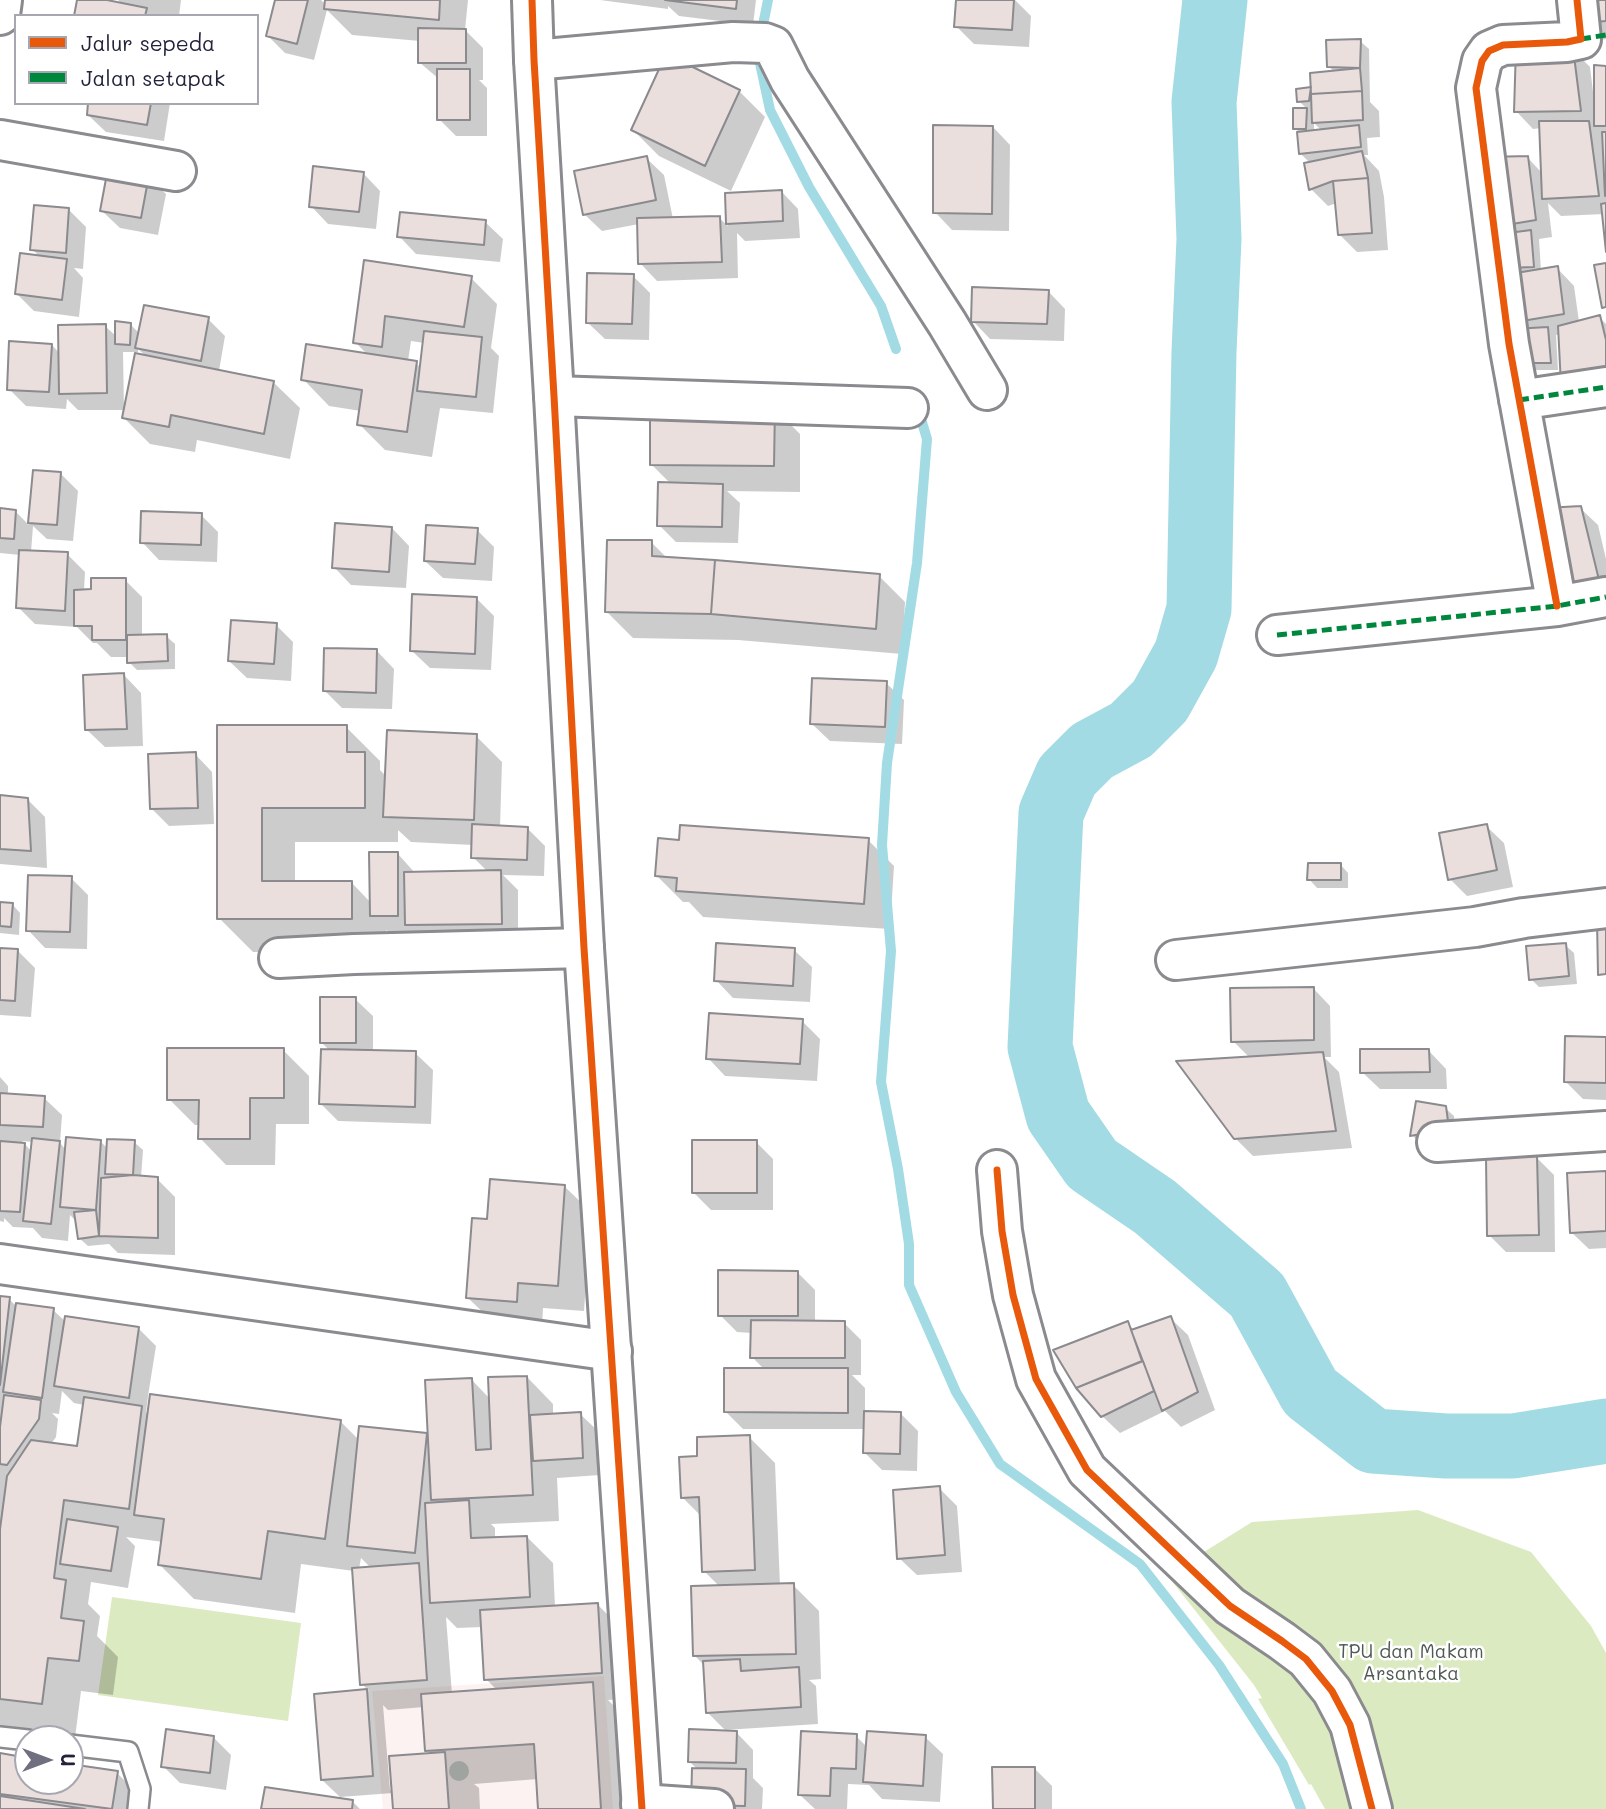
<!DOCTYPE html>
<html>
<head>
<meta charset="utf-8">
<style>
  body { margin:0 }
  #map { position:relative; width:1606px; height:1809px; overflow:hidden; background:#fff; font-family:Mali,sans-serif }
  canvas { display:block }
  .legend { position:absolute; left:14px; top:14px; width:245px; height:91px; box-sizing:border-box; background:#fff; border:2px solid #a7a7b1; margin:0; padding:9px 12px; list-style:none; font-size:21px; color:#22223b }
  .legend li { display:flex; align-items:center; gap:14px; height:35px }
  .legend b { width:35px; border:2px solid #a7a7b1 }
  .north { position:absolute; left:14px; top:1725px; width:70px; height:70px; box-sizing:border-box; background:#fff; border:2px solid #a7a7b1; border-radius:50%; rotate:90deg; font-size:19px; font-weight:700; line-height:28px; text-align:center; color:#22223b }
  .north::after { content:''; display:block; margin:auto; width:24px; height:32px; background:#6f6f80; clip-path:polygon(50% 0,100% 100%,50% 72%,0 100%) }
</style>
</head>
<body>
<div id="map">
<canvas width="1606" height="1809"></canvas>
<ul class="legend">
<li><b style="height:9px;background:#e8590c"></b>Jalur sepeda</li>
<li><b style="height:9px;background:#00873e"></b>Jalan setapak</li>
</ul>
<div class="north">U</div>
</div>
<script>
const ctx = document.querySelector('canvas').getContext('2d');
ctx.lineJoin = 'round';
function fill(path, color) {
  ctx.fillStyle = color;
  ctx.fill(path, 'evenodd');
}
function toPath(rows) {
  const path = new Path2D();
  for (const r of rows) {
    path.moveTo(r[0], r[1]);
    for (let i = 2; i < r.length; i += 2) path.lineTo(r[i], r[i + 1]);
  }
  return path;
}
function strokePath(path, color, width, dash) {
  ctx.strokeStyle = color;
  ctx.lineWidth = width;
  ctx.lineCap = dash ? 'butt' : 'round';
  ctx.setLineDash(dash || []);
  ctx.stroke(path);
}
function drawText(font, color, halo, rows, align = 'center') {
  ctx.font = font + ' Mali,sans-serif';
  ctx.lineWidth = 5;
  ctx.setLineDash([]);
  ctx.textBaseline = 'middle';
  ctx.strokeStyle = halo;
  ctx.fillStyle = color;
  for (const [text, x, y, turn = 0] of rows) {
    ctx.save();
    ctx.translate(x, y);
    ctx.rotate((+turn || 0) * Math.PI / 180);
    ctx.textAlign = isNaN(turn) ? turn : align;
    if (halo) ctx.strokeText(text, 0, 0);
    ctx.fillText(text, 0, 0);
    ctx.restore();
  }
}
fill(toPath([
  [604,1676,613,1809,383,1809,372,1691]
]), '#fcf2f1');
fill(toPath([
  [1418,1510,1531,1552,1591,1626,1606,1653,1606,1809,1325,1809,1311,1784,1309,1785,1258,1699,1262,1698,1254,1685,1167,1575,1252,1522],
  [112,1597,301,1623,288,1721,98,1695]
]), '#dceac1');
fill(toPath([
  [79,0,97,0,123,5,118,0,181,0,179,16,76,16],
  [277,0,321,0,326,5,327,0,468,0,465,30,483,48,483,80,479,80,487,88,487,136,456,136,439,119,439,79,419,62,420,41,352,35,327,10,314,60,285,53,268,36],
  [600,0,756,0,753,25,679,16,668,6,668,9],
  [958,0,1015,0,1031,16,1029,47,974,44,956,26],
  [1606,0,1606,39,1601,40,1584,22],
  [1360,41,1369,49,1370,102,1379,111,1380,137,1367,138,1368,155,1364,155,1379,171,1384,197,1388,250,1357,252,1339,234,1337,203,1328,206,1311,189,1311,164,1301,154,1299,132,1294,128,1294,109,1307,109,1299,101,1298,91,1313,89,1334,72,1329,66],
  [1314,123,1322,131,1314,131],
  [1573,50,1590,67,1593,92,1596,92,1606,67,1606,235,1604,214,1561,216,1548,203,1552,237,1539,239,1541,271,1557,268,1574,286,1579,322,1599,317,1606,324,1606,399,1561,334,1556,335,1558,370,1526,370,1503,235,1527,157,1542,173,1541,128,1533,129,1516,111],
  [739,91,765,117,731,191,659,156,633,130],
  [90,103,170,103,164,141,106,132,88,115],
  [993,127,1010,145,1009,231,952,230,935,212],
  [646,158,664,175,673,219,719,218,728,226,727,194,781,191,798,209,800,238,745,241,737,233,738,278,657,281,640,263,639,224,602,231,584,214],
  [363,173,380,191,376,229,328,224,311,206],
  [148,177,166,194,158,235,120,228,102,211],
  [68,209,86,227,83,269,74,268,83,278,79,317,34,311,17,294,40,257,32,249],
  [485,222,503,239,500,262,416,254,399,236],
  [366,262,471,278,497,304,491,348,499,356,493,413,440,408,432,457,385,450,359,424,361,411,329,406,303,379,368,355,355,342],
  [411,341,424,343,421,368,416,363,408,361],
  [633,276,650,293,649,340,605,339,587,322],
  [1048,291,1065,309,1064,341,990,339,973,321],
  [208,319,225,336,219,371,273,382,300,408,290,459,197,440,195,452,150,444,124,418,147,357,138,349,138,352,123,352,124,410,78,410,67,399,66,409,26,406,9,389,52,345,60,354,105,326,117,337,130,324,140,334],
  [774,408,800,434,800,492,727,491,740,503,738,543,676,542,659,525,672,485,651,464],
  [34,472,61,474,78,491,73,541,47,539,33,526,31,552,67,554,85,572,84,591,125,580,142,597,142,636,166,636,175,644,175,669,137,670,129,662,129,657,111,657,97,643,93,643,77,627,35,624,18,607,20,555,0,553,0,510,16,512,29,525],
  [1580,508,1598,525,1606,559,1606,598,1561,583],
  [201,515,218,532,217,562,159,560,142,542],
  [392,528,409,546,406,588,351,585,334,567],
  [477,530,494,547,492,581,443,578,425,561],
  [651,542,668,559,879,576,905,602,902,654,738,640,633,638,607,612],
  [476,598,494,616,491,670,430,668,412,651],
  [276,625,293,642,291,681,247,678,229,661],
  [377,651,394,669,392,709,342,708,325,691],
  [124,675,141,693,143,746,105,747,87,730],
  [886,683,904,700,902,744,830,741,812,724],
  [219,727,346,727,380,761,380,770,387,777,476,736,502,762,500,827,527,828,545,846,544,876,503,875,518,890,518,940,416,933,389,933,386,930,386,952,253,952,219,918],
  [398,830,411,842,473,845,473,857,488,872,415,873,398,854,371,903,352,883,295,883,295,842,398,842],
  [195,754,212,772,214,824,169,826,152,809],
  [0,797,28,800,45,817,47,868,0,864],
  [1486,826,1504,843,1513,887,1467,896,1450,879],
  [868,840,894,866,890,929,703,917,689,902,683,902,657,876,681,842],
  [1340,864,1348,873,1348,888,1317,888,1309,879],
  [71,878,88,895,87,949,45,948,28,930],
  [0,904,12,904,20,913,19,935,0,933],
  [1565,945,1574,953,1577,984,1539,987,1531,979],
  [0,949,17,950,35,968,31,1017,0,1015],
  [794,950,812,967,810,1002,733,998,716,980],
  [1313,988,1330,1006,1331,1057,1324,1057,1339,1072,1352,1148,1253,1156,1235,1138,1250,1058,1233,1041],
  [355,999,373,1016,373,1052,415,1053,433,1070,431,1124,338,1121,321,1104,330,1051,322,1043],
  [802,1021,820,1039,817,1081,725,1076,708,1058],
  [1606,1038,1606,1100,1583,1099,1566,1082],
  [283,1050,309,1076,309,1124,276,1124,275,1165,226,1165,200,1138,200,1125,195,1125,169,1099],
  [1429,1051,1446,1069,1447,1089,1380,1089,1362,1072],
  [0,1077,8,1086,8,1095,44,1098,62,1115,60,1143,66,1150,100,1141,108,1149,134,1142,143,1150,141,1178,157,1179,175,1197,175,1255,118,1253,109,1244,88,1246,79,1238,77,1222,70,1215,68,1241,42,1238,33,1228,13,1227,4,1218,4,1222,0,1221],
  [22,1141,33,1142,32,1152],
  [1445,1108,1454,1116,1456,1137,1420,1143,1412,1135],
  [756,1142,773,1159,773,1210,711,1210,693,1192],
  [1537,1158,1554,1175,1555,1252,1506,1252,1489,1235],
  [1606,1173,1606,1248,1589,1249,1571,1232],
  [564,1186,591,1212,584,1311,543,1308,542,1327,494,1323,467,1297,489,1221],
  [798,1273,815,1290,815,1323,844,1323,861,1340,861,1375,852,1375,865,1388,865,1413,900,1413,918,1431,917,1471,882,1470,865,1453,866,1429,743,1429,725,1411,765,1370,752,1357,752,1333,737,1332,720,1315],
  [0,1298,9,1299,17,1307,53,1310,66,1322,139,1329,156,1346,148,1396,341,1422,359,1440,360,1428,429,1435,472,1380,490,1399,527,1377,553,1404,553,1416,580,1414,598,1431,600,1475,557,1478,559,1521,491,1524,495,1528,495,1539,527,1537,553,1563,555,1607,597,1604,623,1630,627,1699,608,1700,626,1718,632,1809,540,1809,538,1779,474,1784,479,1788,480,1809,394,1809,393,1793,340,1797,322,1780,316,1695,369,1691,362,1684,354,1571,301,1564,295,1613,194,1599,160,1565,163,1542,126,1537,135,1546,128,1588,91,1582,88,1604,100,1616,97,1636,118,1657,113,1695,81,1691,75,1738,0,1727],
  [62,1391,74,1403,84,1405,79,1448,51,1444,56,1437,58,1419,52,1413,59,1414],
  [148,1396,152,1397,149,1415,146,1412],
  [361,1558,371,1568,359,1569],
  [446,1617,457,1628,483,1627,486,1679,498,1691,452,1694],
  [383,1705,388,1710,424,1707,427,1750,432,1755,393,1790,390,1790],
  [1170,1318,1188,1335,1215,1410,1181,1427,1165,1411,1120,1433,1102,1416,1078,1387,1127,1323,1135,1331],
  [749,1437,775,1463,780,1586,793,1585,819,1611,821,1679,809,1680,816,1686,818,1724,725,1730,707,1712,705,1666,695,1656,720,1587,704,1571,701,1516,683,1498,699,1458],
  [939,1488,957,1506,962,1572,917,1575,899,1558],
  [736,1732,753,1750,753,1778,763,1788,762,1809,698,1809,698,1770,689,1761],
  [856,1736,867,1747,925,1737,943,1754,940,1802,882,1799,869,1785,848,1784,847,1809,815,1809,800,1795],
  [214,1738,231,1755,226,1790,180,1783,163,1766],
  [0,1755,28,1759,28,1781,70,1781,70,1766,117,1773,134,1790,131,1809,0,1809],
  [1035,1769,1052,1786,1052,1809,994,1809],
  [353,1802,360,1809,263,1809]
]), '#0003');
strokePath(toPath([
  [761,35,768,0],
  [758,51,758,54,770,110,809,187,881,306,896,349],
  [918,409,927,439,917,563,887,763,882,845,891,951,881,1082,898,1169,909,1244,909,1285,956,1392,1000,1464,1140,1564,1219,1665,1283,1764,1301,1809]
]), '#a3dbe4', 10);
strokePath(toPath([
  [1215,0,1204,102,1209,239,1204,351,1199,609,1186,654,1160,701,1131,730,1092,751,1067,776,1051,813,1040,1047,1058,1115,1092,1164,1155,1207,1257,1295,1310,1392,1373,1441,1446,1446,1513,1446,1606,1431]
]), '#a3dbe4', 65);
const building = toPath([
  [77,0,107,0,147,8,145,16,74,16,77,0],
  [275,0,308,0,297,44,266,36,275,0],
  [325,0,440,0,439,20,324,9,325,0],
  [665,0,737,0,736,9,665,0],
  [956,0,1014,0,1012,30,954,27,956,0],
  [1580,0,1606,0,1606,21,1582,23,1580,0],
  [418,28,466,29,466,63,418,63,418,28],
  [1361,39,1360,68,1327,67,1326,40,1361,39],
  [1516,47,1573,48,1581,111,1514,112,1516,47],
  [666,54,740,90,705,166,631,130,666,54],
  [1594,65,1606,66,1606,126,1594,126,1594,65],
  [1360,68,1362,91,1311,94,1310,73,1360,68],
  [437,69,470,69,470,120,437,120,437,69],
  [1311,87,1309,101,1297,102,1296,89,1311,87],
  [1362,91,1363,120,1312,123,1311,94,1362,91],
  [88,103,151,103,147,125,87,115,88,103],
  [1293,108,1307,108,1306,129,1293,129,1293,108],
  [1539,121,1589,121,1599,196,1542,199,1539,121],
  [933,125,993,126,992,214,933,213,933,125],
  [1359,125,1361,147,1299,154,1297,132,1359,125],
  [1602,132,1606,132,1606,195,1605,196,1602,132],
  [1362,151,1368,178,1333,181,1309,190,1304,163,1362,151],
  [647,156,656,200,583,215,574,171,647,156],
  [1528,156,1536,220,1500,226,1488,157,1528,156],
  [313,166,364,172,359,212,309,207,313,166],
  [108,168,149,175,141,218,100,211,108,168],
  [1368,178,1372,233,1338,235,1333,181,1368,178],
  [782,190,783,221,726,224,725,193,782,190],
  [1606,203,1606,252,1601,204,1606,203],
  [34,205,69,208,66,253,30,250,34,205],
  [400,212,486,220,484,245,397,237,400,212],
  [720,216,722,262,638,264,637,218,720,216],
  [1531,230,1534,267,1505,268,1501,234,1531,230],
  [20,253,67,259,62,300,15,294,20,253],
  [364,260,472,276,464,327,385,316,382,347,353,343,364,260],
  [1606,263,1606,307,1602,308,1594,265,1606,263],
  [1558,266,1564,314,1510,323,1504,275,1558,266],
  [587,273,634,274,632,324,586,323,587,273],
  [972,287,1049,290,1047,324,971,322,972,287],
  [144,305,209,317,201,361,135,348,144,305],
  [1600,315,1606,340,1606,379,1561,385,1558,326,1600,315],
  [115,321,131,323,130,345,115,344,115,321],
  [106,324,107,393,59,394,58,325,106,324],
  [1548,327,1551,363,1516,363,1513,329,1548,327],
  [424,331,482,337,476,397,417,391,424,331],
  [9,341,52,344,49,392,7,390,9,341],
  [306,344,417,361,407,432,357,425,362,390,301,380,306,344],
  [135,353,274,381,264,434,171,415,169,427,122,418,135,353],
  [650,405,775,406,774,466,650,465,650,405],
  [33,470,61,472,57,525,28,523,33,470],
  [658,482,723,484,722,527,657,526,658,482],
  [1581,506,1599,580,1560,584,1545,508,1581,506],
  [0,508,16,510,14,539,0,538,0,508],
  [141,511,202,513,201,545,140,543,141,511],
  [335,523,392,527,389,572,332,568,335,523],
  [426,525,478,528,475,564,424,561,426,525],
  [607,540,652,540,652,556,715,560,711,614,605,612,607,540],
  [19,550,68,552,65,611,16,608,19,550],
  [715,560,880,574,876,629,711,614,715,560],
  [91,578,126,578,126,640,92,640,92,626,74,626,74,590,91,589,91,578],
  [412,594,477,597,475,654,410,651,412,594],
  [231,620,277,623,274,664,228,661,231,620],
  [167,634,168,661,127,663,127,635,167,634],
  [324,648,377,649,376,693,323,691,324,648],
  [124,673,127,729,85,730,83,675,124,673],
  [812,678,887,681,885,727,810,724,812,678],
  [217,725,347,725,347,752,365,752,365,808,262,808,262,881,352,881,352,919,217,919,217,725],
  [387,730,477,734,474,820,383,817,387,730],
  [196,752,198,808,150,809,148,754,196,752],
  [0,795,28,798,31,851,0,849,0,795],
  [472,824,528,827,527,860,471,858,472,824],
  [1487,824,1497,870,1448,880,1439,833,1487,824],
  [680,825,869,838,864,904,676,891,677,878,655,876,658,838,679,840,680,825],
  [369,852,398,852,398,916,370,916,369,852],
  [1308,863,1341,863,1341,880,1307,880,1308,863],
  [501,870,502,924,405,925,404,872,501,870],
  [28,875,72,876,70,932,26,931,28,875],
  [0,902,13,903,11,927,0,926,0,902],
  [1597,920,1606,920,1606,974,1598,975,1597,920],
  [716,943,795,948,793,986,714,981,716,943],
  [1566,943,1569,976,1529,980,1526,946,1566,943],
  [0,948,18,949,15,1001,0,1000,0,948],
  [1314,987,1314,1040,1231,1042,1230,988,1314,987],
  [320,997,356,997,356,1043,320,1043,320,997],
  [709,1013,803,1019,800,1064,706,1059,709,1013],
  [1565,1036,1606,1037,1606,1083,1564,1082,1565,1036],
  [167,1048,284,1048,284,1098,250,1098,250,1139,198,1139,199,1100,167,1100,167,1048],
  [321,1049,416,1051,415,1107,319,1104,321,1049],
  [1360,1049,1429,1049,1430,1072,1360,1073,1360,1049],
  [1323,1052,1336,1131,1234,1139,1176,1061,1323,1052],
  [0,1093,45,1096,43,1127,0,1125,0,1093],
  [1416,1101,1446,1106,1449,1129,1410,1136,1416,1101],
  [66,1137,101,1140,96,1210,60,1207,66,1137],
  [32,1138,60,1141,51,1224,23,1221,32,1138],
  [107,1139,135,1140,133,1175,105,1174,107,1139],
  [692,1140,757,1140,757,1193,692,1193,692,1140],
  [0,1141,25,1143,20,1212,0,1211,0,1141],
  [1537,1156,1539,1235,1487,1236,1486,1157,1537,1156],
  [1606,1171,1606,1231,1570,1233,1567,1173,1606,1171],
  [133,1175,158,1177,158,1238,99,1236,101,1178,133,1175],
  [490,1179,565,1185,558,1286,518,1283,517,1302,466,1298,472,1218,487,1219,490,1179],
  [96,1210,99,1236,78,1239,74,1212,96,1210],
  [718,1270,798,1271,798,1316,718,1316,718,1270],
  [0,1296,10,1297,0,1385,0,1296],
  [16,1303,54,1308,42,1398,3,1392,16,1303],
  [65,1316,139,1327,129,1398,54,1386,65,1316],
  [1171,1316,1198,1392,1162,1411,1131,1330,1171,1316],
  [751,1320,845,1321,845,1358,750,1358,751,1320],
  [1128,1321,1142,1361,1076,1388,1053,1350,1128,1321],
  [1143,1361,1154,1391,1101,1417,1076,1388,1143,1361],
  [724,1368,848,1368,848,1413,724,1412,724,1368],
  [527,1376,533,1495,431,1500,425,1380,472,1378,476,1450,491,1449,488,1377,527,1376],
  [150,1394,341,1420,325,1539,268,1531,261,1579,158,1565,164,1519,134,1515,150,1394],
  [4,1395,41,1400,39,1419,7,1465,0,1464,0,1427,4,1395],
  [84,1397,142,1406,129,1509,64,1500,54,1578,66,1580,61,1618,84,1621,79,1661,48,1658,42,1704,0,1699,0,1529,7,1476,31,1440,77,1446,84,1397],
  [864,1411,901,1412,900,1454,863,1453,864,1411],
  [581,1412,583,1458,533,1461,530,1415,581,1412],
  [359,1426,427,1433,415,1553,347,1546,359,1426],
  [750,1435,755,1570,702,1572,699,1497,681,1498,679,1457,697,1456,697,1437,750,1435],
  [940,1486,945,1555,897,1559,893,1490,940,1486],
  [469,1500,471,1538,527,1536,530,1597,430,1603,425,1503,469,1500],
  [67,1519,118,1527,111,1571,60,1564,67,1519],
  [419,1563,427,1680,360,1685,352,1568,419,1563],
  [794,1583,796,1654,693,1656,691,1586,794,1583],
  [598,1603,602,1673,484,1680,480,1610,598,1603],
  [740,1659,741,1671,799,1667,801,1707,706,1713,703,1661,740,1659],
  [593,1682,601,1809,538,1809,534,1744,425,1751,421,1694,593,1682],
  [367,1689,373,1776,321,1780,314,1694,367,1689],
  [166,1729,214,1736,210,1773,161,1767,166,1729],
  [689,1729,737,1731,736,1763,688,1762,689,1729],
  [801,1731,857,1734,856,1769,831,1768,830,1796,798,1795,801,1731],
  [867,1731,926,1735,923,1786,863,1782,867,1731],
  [445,1752,449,1809,393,1809,389,1756,445,1752],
  [0,1753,28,1758,28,1781,70,1781,70,1764,118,1771,112,1809,0,1794,0,1753],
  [992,1767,1035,1767,1035,1809,993,1809,992,1767],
  [692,1768,746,1769,745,1806,691,1805,692,1768],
  [265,1787,353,1800,352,1809,261,1809,265,1787],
  [0,1796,85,1809,0,1809,0,1796]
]);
fill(building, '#eadfdd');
strokePath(building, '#8a8a8f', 2);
const service = toPath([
  [0,1737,28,1740],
  [70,1745,128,1752,140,1789,138,1809]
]);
const minor = toPath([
  [0,15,2,0],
  [534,60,733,42,765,43,773,46,790,80,947,323,987,390],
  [0,140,176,171],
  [554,396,908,408],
  [1519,400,1606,387],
  [1557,606,1509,344,1476,88,1482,61,1489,51,1503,45,1567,42,1581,39,1577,0],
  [1277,635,1557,606,1606,597],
  [279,958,354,954,584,948],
  [1176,960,1475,927,1524,918,1606,908],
  [1437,1142,1606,1131],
  [997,1170,1002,1231,1013,1295,1036,1379,1087,1470,1230,1606,1282,1641,1306,1659,1332,1691,1350,1725,1372,1809],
  [0,1264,612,1351],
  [641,1804,714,1809]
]);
const tertiary = toPath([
  [532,0,534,60,554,396,584,948,642,1809]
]);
strokePath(service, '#8a8a8f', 24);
strokePath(minor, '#8a8a8f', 44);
strokePath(tertiary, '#8a8a8f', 44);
strokePath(service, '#fff', 19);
strokePath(minor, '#fff', 38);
strokePath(tertiary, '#fff', 38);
strokePath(toPath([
  [1581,39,1606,35],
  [1519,400,1606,387],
  [1277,635,1557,606,1606,597]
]), '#00873e', 5, [10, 5]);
strokePath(toPath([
  [532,0,534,60,554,396,584,948,642,1809],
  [1557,606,1509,344,1476,88,1482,61,1489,51,1503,45,1567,42,1581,39,1577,0],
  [997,1170,1002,1231,1013,1295,1036,1379,1087,1470,1230,1606,1282,1641,1306,1659,1332,1691,1350,1725,1372,1809]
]), '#e8590c', 7);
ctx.fillStyle = '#9fa4a1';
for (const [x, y] of [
  [459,1771]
]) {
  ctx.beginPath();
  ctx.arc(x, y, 10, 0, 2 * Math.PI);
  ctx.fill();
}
drawText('19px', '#515954', '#fff', [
  ["TPU dan Makam",1411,1652],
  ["Arsantaka",1411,1674]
]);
</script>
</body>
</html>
